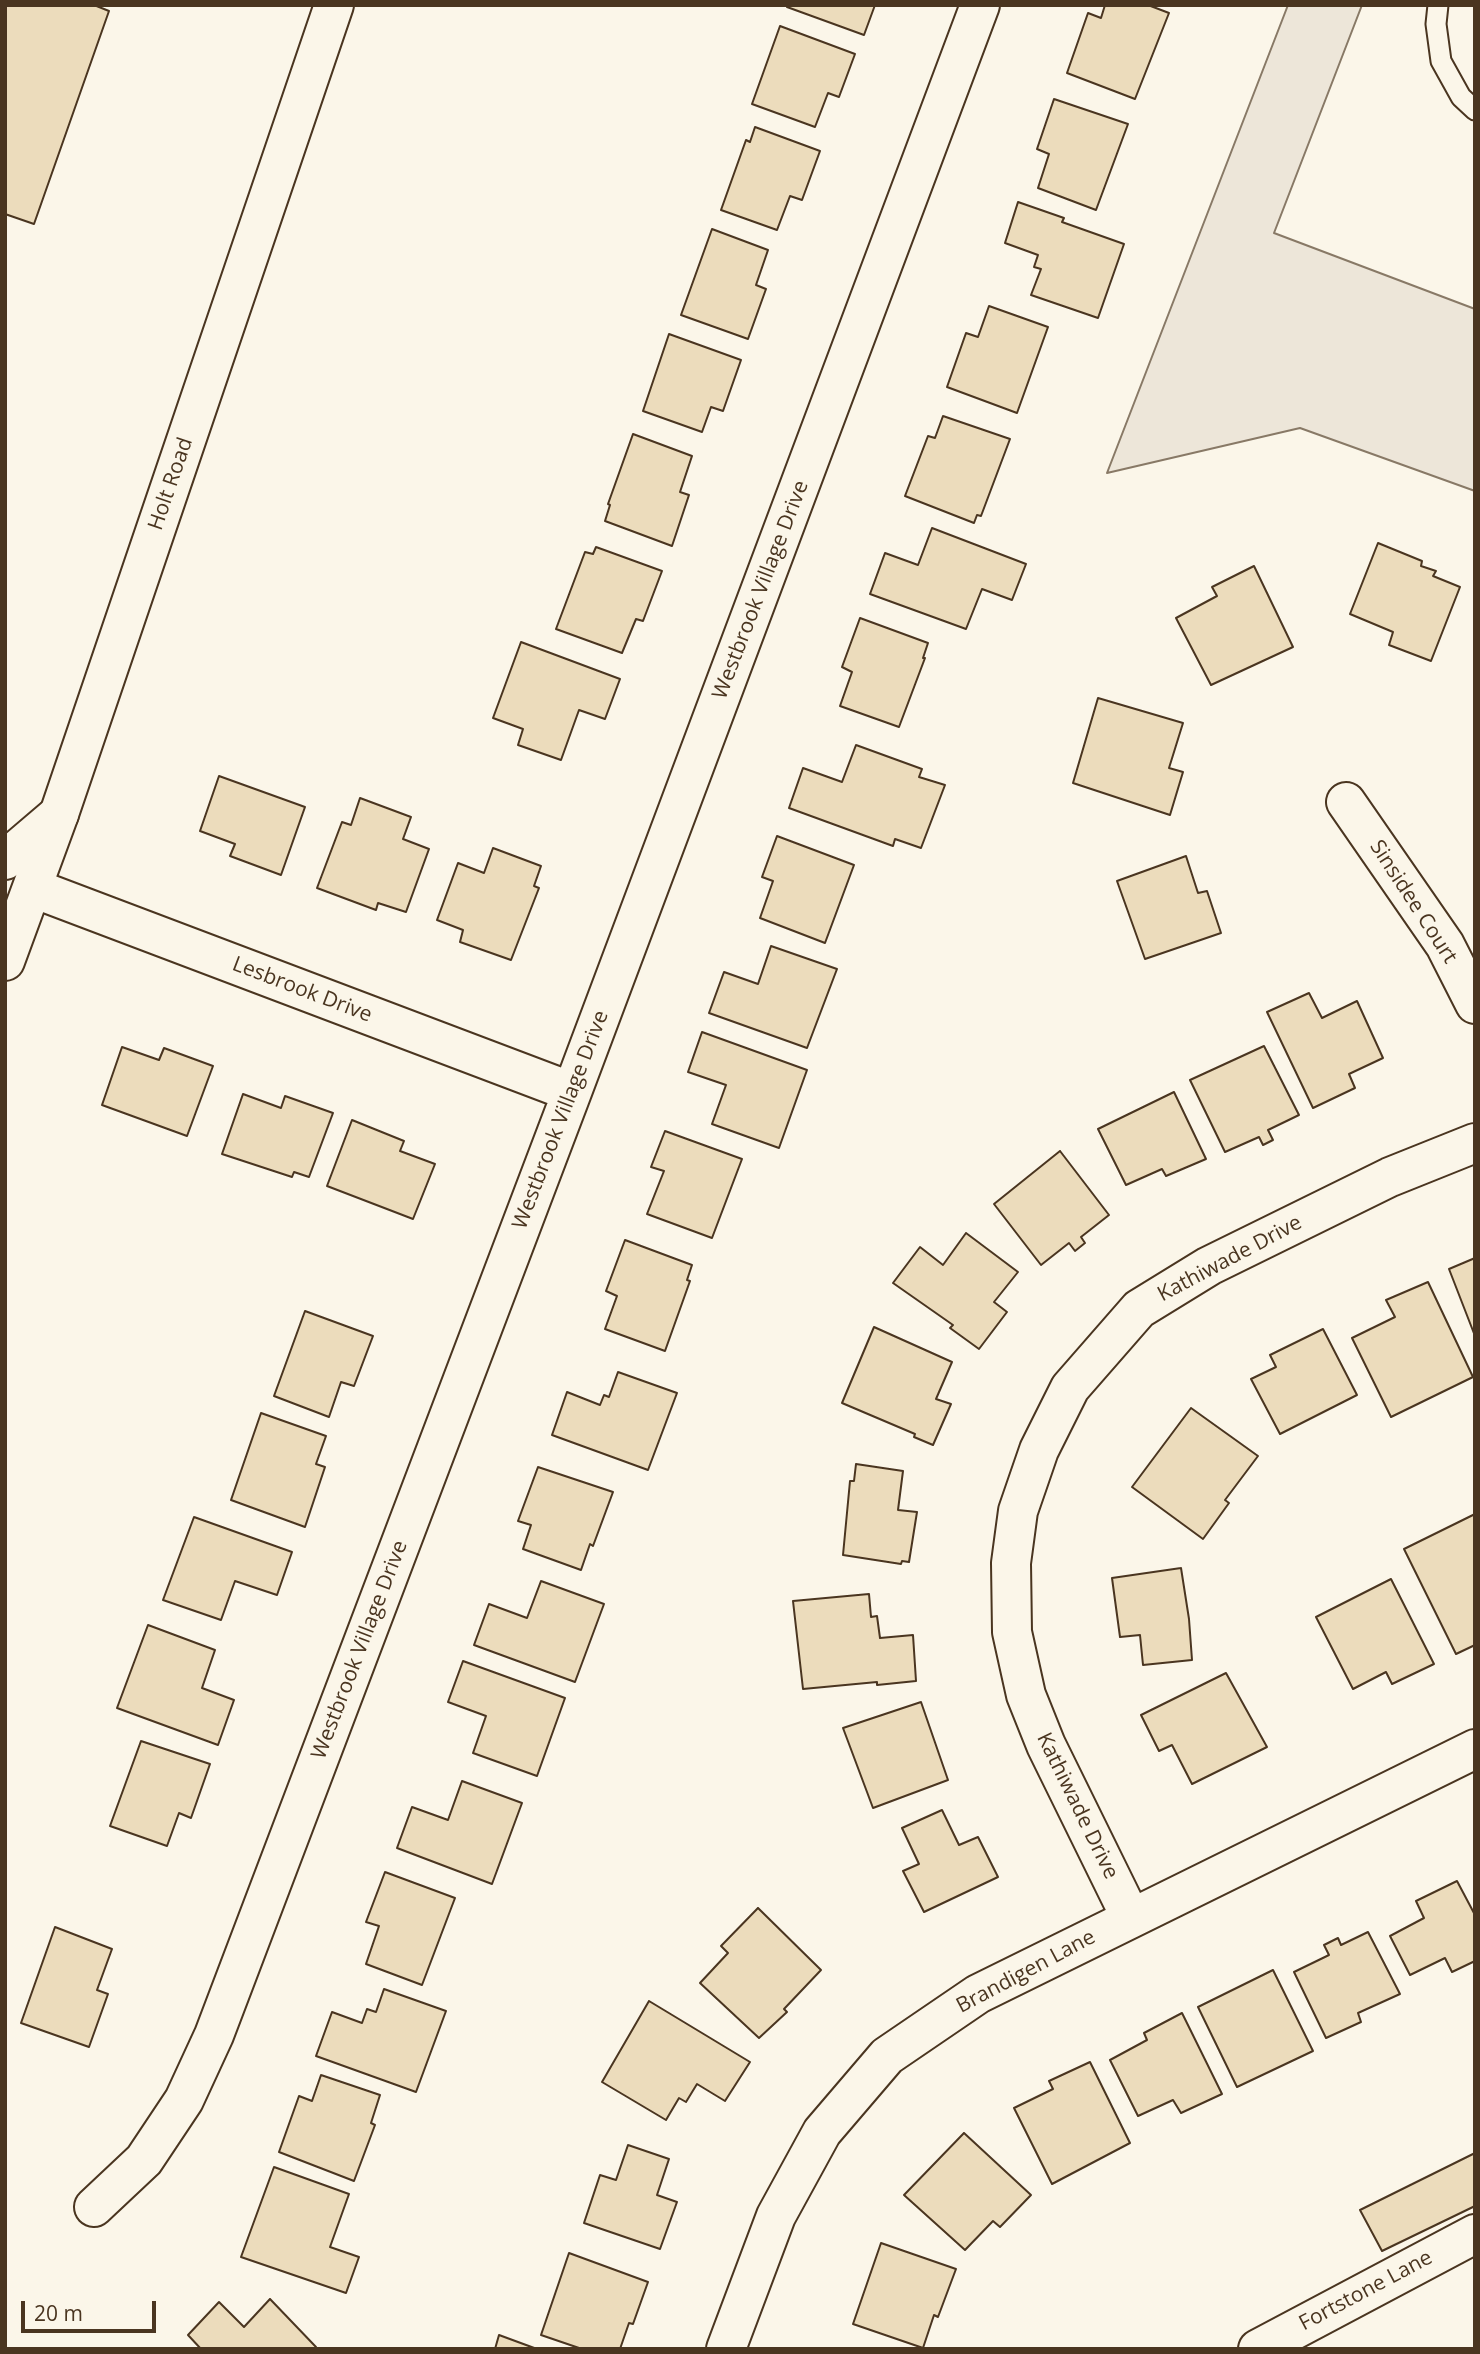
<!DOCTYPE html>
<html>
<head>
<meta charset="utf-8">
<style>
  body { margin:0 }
  #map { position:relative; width:1480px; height:2354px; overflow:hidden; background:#fbf6e9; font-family:"Open Sans",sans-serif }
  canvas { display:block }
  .frame { position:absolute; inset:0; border:7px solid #4a3520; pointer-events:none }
  .scale { position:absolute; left:21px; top:2301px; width:135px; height:32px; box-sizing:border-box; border:4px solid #4a3520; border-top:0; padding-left:9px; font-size:21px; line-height:24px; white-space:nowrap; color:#4a3520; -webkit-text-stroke:5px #fbf6e9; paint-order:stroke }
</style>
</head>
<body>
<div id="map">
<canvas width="1480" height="2354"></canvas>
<div class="frame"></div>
<div class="scale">20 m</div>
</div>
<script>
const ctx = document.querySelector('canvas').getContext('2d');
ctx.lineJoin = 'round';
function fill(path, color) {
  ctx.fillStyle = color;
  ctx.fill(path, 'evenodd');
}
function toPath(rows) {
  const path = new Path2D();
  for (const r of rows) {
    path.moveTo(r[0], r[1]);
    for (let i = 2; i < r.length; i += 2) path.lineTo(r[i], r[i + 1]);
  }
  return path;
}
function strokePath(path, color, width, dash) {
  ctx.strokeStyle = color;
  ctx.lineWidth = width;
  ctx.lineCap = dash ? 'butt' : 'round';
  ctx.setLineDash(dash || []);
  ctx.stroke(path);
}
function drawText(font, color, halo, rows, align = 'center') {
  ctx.font = font + ' "Open Sans",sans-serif';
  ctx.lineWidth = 5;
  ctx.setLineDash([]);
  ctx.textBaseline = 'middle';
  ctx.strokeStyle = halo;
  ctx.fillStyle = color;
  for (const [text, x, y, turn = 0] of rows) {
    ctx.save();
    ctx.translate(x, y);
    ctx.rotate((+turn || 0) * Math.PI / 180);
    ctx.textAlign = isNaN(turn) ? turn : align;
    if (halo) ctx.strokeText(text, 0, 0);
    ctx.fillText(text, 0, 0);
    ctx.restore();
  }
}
const green = toPath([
  [1288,5,1362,5,1274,233,1475,309,1475,491,1300,428,1107,473,1288,5]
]);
fill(green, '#ede6d9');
strokePath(green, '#887966', 2);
const building = toPath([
  [5,5,94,5,109,11,34,224,5,214,5,5],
  [788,5,875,5,864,35,787,7,788,5],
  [1105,5,1148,5,1169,13,1135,99,1067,73,1088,13,1101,18,1105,5],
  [780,26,855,54,839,97,828,93,815,127,752,104,780,26],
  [1054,99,1128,124,1096,210,1038,188,1049,154,1037,149,1054,99],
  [755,127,820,151,802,200,790,196,777,230,721,210,746,140,750,142,755,127],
  [1018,202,1064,218,1062,222,1124,244,1098,318,1031,295,1041,269,1034,267,1038,255,1005,243,1018,202],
  [712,229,768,250,756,285,766,289,748,339,681,315,712,229],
  [989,306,1048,327,1017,413,947,387,966,333,978,337,989,306],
  [669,334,741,360,723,411,711,407,702,432,643,411,669,334],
  [943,416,1010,439,981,516,977,515,974,523,905,496,928,436,935,438,943,416],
  [633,434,692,456,680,492,689,495,672,546,605,521,610,505,608,504,633,434],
  [932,528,1026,564,1012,600,982,589,966,629,870,594,885,553,918,565,932,528],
  [1378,543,1422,561,1421,566,1436,571,1433,576,1460,587,1431,661,1389,645,1393,632,1350,614,1378,543],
  [596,547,662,571,643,621,636,619,622,653,556,629,585,552,593,554,596,547],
  [1254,566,1293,647,1211,685,1176,618,1217,596,1212,587,1254,566],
  [860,618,928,643,923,658,925,658,899,727,840,706,852,672,842,667,860,618],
  [521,642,620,679,605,719,579,710,561,760,518,745,523,729,493,718,521,642],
  [1098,698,1183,723,1169,768,1183,772,1170,815,1073,783,1098,698],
  [856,745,922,769,919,777,945,785,921,848,895,839,893,846,789,808,803,768,842,782,856,745],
  [219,776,305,807,281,875,230,856,235,844,200,831,219,776],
  [360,798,411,817,403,839,429,849,406,912,378,903,376,910,317,888,342,822,351,825,360,798],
  [777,836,854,865,825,943,760,918,773,881,762,877,777,836],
  [493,848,541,866,534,886,539,888,511,960,460,942,463,930,437,920,458,863,484,873,493,848],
  [1186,856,1198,893,1207,891,1221,933,1145,959,1117,881,1186,856],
  [771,946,837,969,807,1048,709,1013,724,972,758,984,771,946],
  [1309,993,1322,1018,1357,1001,1383,1058,1349,1074,1355,1088,1313,1108,1267,1012,1309,993],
  [702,1032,807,1070,779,1148,712,1124,726,1085,688,1072,702,1032],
  [1264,1046,1299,1115,1268,1130,1273,1140,1263,1145,1259,1137,1225,1152,1190,1080,1264,1046],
  [122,1047,159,1060,164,1048,213,1066,187,1136,102,1105,122,1047],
  [1174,1092,1206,1159,1166,1176,1162,1169,1126,1185,1098,1129,1174,1092],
  [243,1094,281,1108,285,1096,333,1113,309,1177,294,1172,292,1177,222,1154,243,1094],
  [352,1120,404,1141,400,1151,435,1164,413,1219,327,1186,352,1120],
  [665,1131,742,1159,712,1238,647,1214,664,1171,651,1167,665,1131],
  [1060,1151,1109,1215,1081,1237,1085,1243,1075,1251,1069,1243,1041,1265,994,1204,1060,1151],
  [966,1233,1018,1272,994,1302,1007,1312,979,1349,950,1328,953,1325,893,1283,920,1247,943,1265,966,1233],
  [625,1240,692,1265,687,1280,690,1281,665,1351,605,1329,617,1296,606,1291,625,1240],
  [1475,1258,1475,1336,1449,1269,1475,1258],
  [1428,1282,1473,1377,1391,1417,1352,1338,1395,1317,1386,1300,1428,1282],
  [305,1311,373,1336,354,1386,341,1382,329,1417,274,1396,305,1311],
  [874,1327,952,1362,936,1399,951,1404,933,1445,914,1437,915,1434,842,1403,874,1327],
  [1323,1329,1357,1395,1280,1434,1251,1379,1276,1367,1270,1355,1323,1329],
  [618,1372,677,1393,648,1470,552,1435,567,1392,600,1405,604,1395,609,1397,618,1372],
  [1191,1408,1258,1456,1225,1500,1229,1503,1203,1539,1132,1487,1191,1408],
  [261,1413,326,1436,316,1464,325,1467,305,1527,231,1500,261,1413],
  [856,1464,903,1471,898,1510,917,1512,909,1562,902,1561,901,1564,843,1555,850,1481,854,1481,856,1464],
  [538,1467,613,1492,593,1546,590,1544,581,1570,523,1549,531,1525,518,1521,538,1467],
  [1475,1514,1475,1645,1456,1654,1404,1549,1475,1514],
  [194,1517,292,1552,277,1595,235,1581,221,1620,163,1600,194,1517],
  [1181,1568,1189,1619,1192,1660,1143,1665,1140,1635,1120,1637,1112,1578,1181,1568],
  [1391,1579,1434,1664,1392,1684,1386,1672,1353,1689,1316,1617,1391,1579],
  [541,1581,604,1604,575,1682,474,1645,489,1604,527,1618,541,1581],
  [869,1594,871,1617,877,1616,880,1638,913,1635,916,1681,877,1685,877,1682,803,1689,793,1601,869,1594],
  [148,1625,215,1650,202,1688,234,1700,218,1745,117,1708,148,1625],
  [463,1661,565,1698,537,1776,473,1753,486,1716,448,1702,463,1661],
  [1226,1673,1267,1747,1192,1784,1172,1745,1159,1751,1141,1715,1226,1673],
  [921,1702,948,1780,873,1808,843,1728,921,1702],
  [141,1741,210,1764,191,1818,179,1813,167,1846,110,1826,141,1741],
  [462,1781,522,1803,492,1884,397,1848,412,1807,448,1820,462,1781],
  [942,1810,959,1845,978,1837,998,1877,924,1912,903,1871,919,1864,902,1828,942,1810],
  [385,1872,455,1898,422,1985,366,1964,379,1926,366,1922,385,1872],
  [1457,1881,1475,1915,1475,1961,1452,1972,1445,1958,1410,1975,1390,1936,1424,1918,1416,1901,1457,1881],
  [758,1908,821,1970,784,2009,787,2012,759,2038,700,1983,728,1953,721,1946,758,1908],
  [55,1927,112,1949,97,1990,108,1994,89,2047,21,2023,55,1927],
  [1368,1932,1400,1994,1358,2013,1361,2022,1326,2038,1294,1972,1329,1955,1324,1945,1338,1938,1341,1945,1368,1932],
  [1273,1970,1313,2051,1237,2087,1198,2007,1273,1970],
  [384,1989,446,2011,416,2092,316,2056,332,2012,362,2023,367,2009,376,2012,384,1989],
  [649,2001,750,2062,725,2101,697,2084,686,2102,679,2098,666,2120,602,2082,649,2001],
  [1182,2013,1222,2094,1181,2113,1173,2100,1138,2116,1110,2060,1147,2040,1144,2033,1182,2013],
  [1090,2062,1130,2143,1052,2184,1014,2108,1053,2089,1049,2081,1090,2062],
  [321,2075,380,2095,371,2123,375,2125,354,2181,279,2152,299,2096,312,2101,321,2075],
  [964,2133,1031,2195,1000,2227,993,2221,965,2250,904,2195,964,2133],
  [628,2145,669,2159,657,2195,677,2202,660,2249,584,2223,600,2175,616,2180,628,2145],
  [1475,2153,1475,2206,1382,2251,1360,2210,1475,2153],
  [274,2167,349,2194,330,2247,359,2257,346,2293,241,2257,274,2167],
  [881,2243,956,2269,938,2317,934,2315,923,2348,853,2324,881,2243],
  [569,2253,648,2282,633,2324,629,2323,620,2349,582,2349,541,2335,569,2253],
  [270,2299,316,2347,314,2349,201,2349,188,2335,219,2302,244,2327,270,2299],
  [499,2335,537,2349,495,2349,499,2335]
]);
fill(building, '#ecdcbc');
strokePath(building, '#4a3520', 2);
const lane = toPath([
  [1438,5,1436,24,1441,61,1461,97,1475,110]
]);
const street = toPath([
  [1346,802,1445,945,1475,1004],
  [5,860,59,814],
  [33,888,572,1092],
  [1131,1918,1046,1745,1026,1695,1012,1632,1011,1563,1018,1511,1039,1450,1070,1388,1139,1309,1209,1266,1390,1177,1475,1143],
  [94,2207,144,2160,184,2100,214,2035,572,1092,980,5],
  [726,2349,776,2216,822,2132,887,2056,978,1994,1475,1749],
  [1258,2349,1475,2234]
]);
const secondary = toPath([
  [5,961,59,814,334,5]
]);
strokePath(lane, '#4a3520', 23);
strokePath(street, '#4a3520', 42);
strokePath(secondary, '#4a3520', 42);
strokePath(lane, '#fbf6e9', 19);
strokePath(street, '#fbf6e9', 38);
strokePath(secondary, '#fbf6e9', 38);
drawText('21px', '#4a3520', '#fbf6e9', [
  ["Holt Road",171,484,-71],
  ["Westbrook Village Drive",761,590,-69],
  ["Sinsidee Court",1413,902,57],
  ["Lesbrook Drive",302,990,21],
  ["Westbrook Village Drive",561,1120,-69],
  ["Kathiwade Drive",1230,1259,-28],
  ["Westbrook Village Drive",360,1650,-69],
  ["Kathiwade Drive",1077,1806,64],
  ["Brandigen Lane",1026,1972,-28],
  ["Fortstone Lane",1366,2291,-28]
]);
</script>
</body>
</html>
